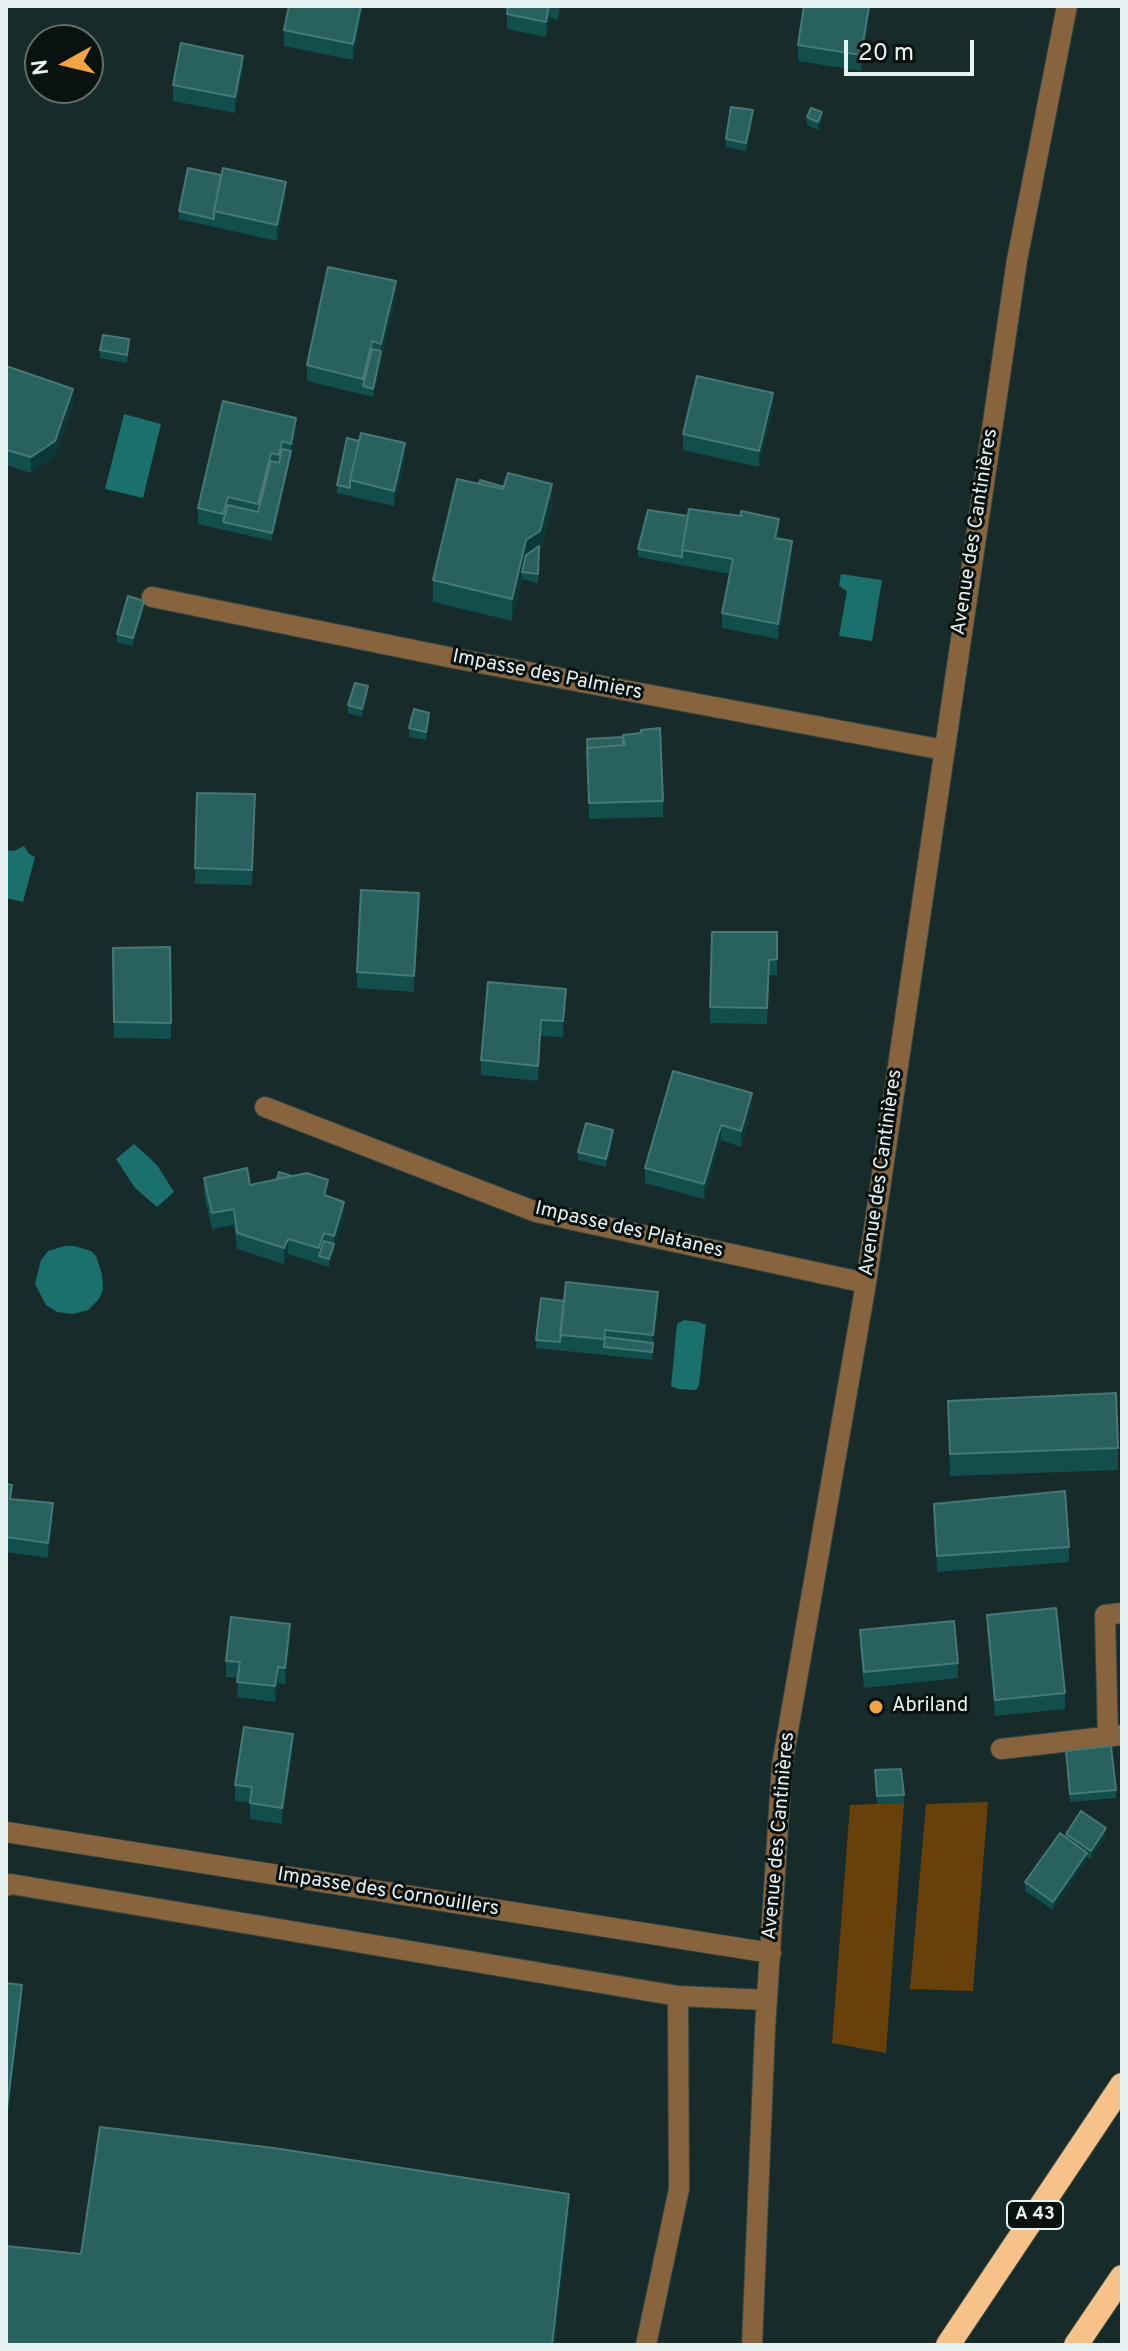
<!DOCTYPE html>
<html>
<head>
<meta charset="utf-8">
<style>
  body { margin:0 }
  #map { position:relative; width:1128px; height:2351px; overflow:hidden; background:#172b2a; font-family:Overpass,sans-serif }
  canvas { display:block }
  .frame { position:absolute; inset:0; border:8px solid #e6f2f1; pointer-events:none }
  .north { position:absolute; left:24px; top:24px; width:80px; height:80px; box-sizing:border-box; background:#091211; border:2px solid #616c6b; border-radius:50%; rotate:262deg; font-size:22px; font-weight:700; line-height:32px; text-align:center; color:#e6f2f1 }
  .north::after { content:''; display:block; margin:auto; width:28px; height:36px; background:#f3a442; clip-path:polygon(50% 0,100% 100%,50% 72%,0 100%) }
  .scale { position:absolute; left:844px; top:40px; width:130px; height:36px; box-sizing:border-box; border:4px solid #e6f2f1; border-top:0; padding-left:10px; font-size:24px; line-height:28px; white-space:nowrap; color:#e6f2f1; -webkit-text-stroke:6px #091211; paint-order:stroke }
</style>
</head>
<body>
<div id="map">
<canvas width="1128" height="2351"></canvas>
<div class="frame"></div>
<div class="north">N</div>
<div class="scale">20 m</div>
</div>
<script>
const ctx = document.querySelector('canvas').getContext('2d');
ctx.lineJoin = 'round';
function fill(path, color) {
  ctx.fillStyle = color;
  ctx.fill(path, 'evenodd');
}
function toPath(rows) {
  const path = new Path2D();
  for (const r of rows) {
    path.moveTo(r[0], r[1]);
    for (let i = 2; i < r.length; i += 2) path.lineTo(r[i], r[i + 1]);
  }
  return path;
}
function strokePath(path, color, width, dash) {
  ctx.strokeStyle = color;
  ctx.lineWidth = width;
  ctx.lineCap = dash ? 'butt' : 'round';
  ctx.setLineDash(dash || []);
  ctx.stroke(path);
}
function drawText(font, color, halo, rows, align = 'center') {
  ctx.font = font + ' Overpass,sans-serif';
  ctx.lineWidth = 6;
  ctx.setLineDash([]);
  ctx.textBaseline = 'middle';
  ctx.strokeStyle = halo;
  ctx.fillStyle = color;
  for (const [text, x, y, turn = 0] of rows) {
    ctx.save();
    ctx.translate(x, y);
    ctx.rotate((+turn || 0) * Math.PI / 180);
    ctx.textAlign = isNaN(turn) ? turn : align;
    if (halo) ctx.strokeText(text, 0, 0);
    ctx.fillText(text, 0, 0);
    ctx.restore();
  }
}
fill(toPath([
  [988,1802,973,1991,910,1989,926,1804],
  [904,1803,886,2053,832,2043,850,1805]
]), '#68400a');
fill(toPath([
  [124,414,161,424,143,498,105,489],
  [841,574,882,580,872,641,839,636,847,591,839,586],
  [24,846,29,854,35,857,23,902,6,898,6,858,8,850,14,851],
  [134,1144,157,1165,174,1192,157,1207,135,1188,116,1159],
  [65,1246,74,1246,91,1251,96,1256,102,1274,103,1290,99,1299,88,1310,73,1314,57,1312,46,1305,35,1284,41,1260,48,1251],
  [684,1320,699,1322,706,1325,699,1385,696,1390,678,1389,671,1386,677,1324]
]), '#1a706c');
const minor = toPath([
  [152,597,453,658,944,750],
  [265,1107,536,1212,866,1283],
  [1108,1737,1105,1615,1122,1613],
  [1001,1749,1122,1735],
  [6,1832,771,1953],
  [6,1886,11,1884,678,1996,767,2000],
  [646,2345,679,2189,678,1996],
  [752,2345,765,2029,782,1765,866,1283,1017,260,1067,6]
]);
const highway = toPath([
  [948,2345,1122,2085],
  [1076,2345,1122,2277]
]);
strokePath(minor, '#344746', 22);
strokePath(highway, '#344746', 26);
strokePath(minor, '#87643d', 20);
strokePath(highway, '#f6c289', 24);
fill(toPath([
  [362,6,362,12,353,60,284,46,284,30],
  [503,6,560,6,558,20,550,18,546,37,507,29,507,10,503,8],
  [871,6,861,71,798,61,798,45],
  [243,72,235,113,173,101,173,85],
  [807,117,822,121,818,130,807,125],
  [753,118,746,151,726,147,726,139],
  [286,197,277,241,179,219,179,211],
  [396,297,373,397,307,381,307,365],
  [129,347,127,363,100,358,100,350],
  [6,366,73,405,55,456,31,473,6,465],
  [223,401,296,434,272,541,198,524,198,508],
  [773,408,759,467,683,450,683,434],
  [405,459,394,506,337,493,337,485],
  [552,506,539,554,538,583,522,579,512,621,433,602,433,580],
  [779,534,778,538,792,557,778,639,722,628,722,613,730,574,638,557,638,549],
  [144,609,133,646,117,642,117,634],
  [368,694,362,717,348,713,348,705],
  [429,721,426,740,409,737,409,728],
  [623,737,663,801,663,817,589,819,587,739],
  [197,793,255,810,252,885,195,884],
  [419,908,414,992,357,988,357,972],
  [712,932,777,932,777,975,769,975,767,1024,710,1023],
  [113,948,171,1023,171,1039,114,1038],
  [566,1004,563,1037,541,1036,538,1081,481,1075,481,1060],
  [673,1071,752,1109,741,1147,721,1140,704,1199,645,1183,645,1168],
  [613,1139,606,1167,578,1160,578,1152],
  [204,1178,328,1196,344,1218,329,1267,288,1254,284,1264,237,1249,234,1225,212,1229,204,1194],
  [564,1301,658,1308,652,1360,536,1348,536,1340],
  [948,1401,1118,1448,1118,1470,950,1476],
  [6,1484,12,1499,53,1519,48,1558,6,1552],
  [934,1504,1069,1547,1069,1562,937,1572],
  [987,1615,1065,1693,1065,1709,995,1716,987,1631],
  [860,1630,958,1663,958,1678,864,1688,860,1646],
  [290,1639,285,1684,278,1683,275,1702,237,1697,238,1678,226,1677,226,1661],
  [293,1750,282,1824,250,1819,250,1802,235,1801,235,1785],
  [1066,1751,1116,1790,1116,1798,1070,1802],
  [875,1770,904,1795,904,1803,877,1804],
  [1066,1834,1106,1836,1091,1859,1087,1857,1087,1861,1053,1910,1025,1891,1025,1882,1066,1837]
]), '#124f4c');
fill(toPath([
  [361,6,362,6,362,12,353,60,353,44],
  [549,6,550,18,546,37,546,22],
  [869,6,871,6,861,71,861,55],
  [243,56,243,72,235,113,235,97],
  [753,110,753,118,746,151,746,143],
  [822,112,822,121,818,130,818,122],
  [286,182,286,197,277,241,277,225],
  [396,281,396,297,373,397,373,389,381,351,381,344],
  [372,341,372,357,363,386,363,395,363,379],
  [73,389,73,405,55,456,31,473,31,457],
  [773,393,773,408,759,467,759,451],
  [296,418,296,434,272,541,272,533,291,451,291,444],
  [405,443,405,459,394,506,394,491],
  [271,453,271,469,258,520,258,504],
  [552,484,552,506,539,554,538,583,539,554,522,572,522,579,512,621,512,599,526,540],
  [779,519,779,534,775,553,775,538],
  [792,541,792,557,778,639,778,624],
  [144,601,144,609,133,646,133,638],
  [368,686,368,694,362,717,362,709],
  [419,893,419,908,414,992,414,976],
  [566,989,566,1004,563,1037,563,1021],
  [541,1020,541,1036,538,1081,538,1066],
  [752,1093,752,1109,741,1147,741,1131],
  [721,1125,721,1140,704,1199,704,1184],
  [613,1130,613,1139,606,1167,606,1159],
  [328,1180,328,1196,324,1210,324,1195],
  [344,1202,344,1218,329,1267,329,1259,334,1244,334,1236],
  [324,1233,324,1249,319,1256,319,1248],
  [288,1239,288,1254,284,1264,284,1248],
  [658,1292,658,1308,652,1360,653,1335],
  [53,1503,53,1519,48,1558,48,1543],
  [290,1624,290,1639,285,1684,285,1668],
  [278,1667,278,1683,275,1702,275,1686],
  [293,1734,293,1750,282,1824,282,1808],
  [1106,1828,1106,1836,1091,1859,1091,1851],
  [1087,1853,1087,1861,1053,1910,1053,1902],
  [22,1985,22,2000,6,2133,6,2117],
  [569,2194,569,2222,555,2345,552,2345]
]), '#0a3937');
const building = toPath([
  [289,6,361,6,353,44,284,30,289,6],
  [508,6,549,6,546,22,507,14,508,6],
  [804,6,869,6,861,55,798,45,804,6],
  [181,43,243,56,235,97,173,85,181,43],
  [731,107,753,110,746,143,726,139,731,107],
  [811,108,822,112,818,122,807,117,811,108],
  [188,168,221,175,214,211,214,219,179,211,188,168],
  [223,168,286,182,277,225,214,211,223,168],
  [328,267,396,281,381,344,372,341,363,379,307,365,328,267],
  [103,335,129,339,127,355,100,350,103,335],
  [372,349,381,351,373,389,363,386,372,349],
  [6,366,73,389,55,441,31,457,6,450,6,366],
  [697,376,773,393,759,451,683,434,697,376],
  [223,401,296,418,291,444,282,441,279,455,271,453,258,504,228,497,223,514,198,508,223,401],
  [361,433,405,443,394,491,350,480,361,433],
  [347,438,359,441,350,480,350,488,337,485,347,438],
  [282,449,291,451,272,533,223,522,228,505,258,512,271,461,279,463,282,449],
  [508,473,552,484,540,531,526,540,512,599,433,580,457,479,503,489,508,473],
  [480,480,504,487,503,489,479,484,480,480],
  [689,509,741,516,741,511,779,519,775,538,792,541,778,624,722,613,733,559,682,550,689,509],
  [648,510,688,516,682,550,682,557,638,549,648,510],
  [539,546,538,574,522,572,526,555,539,546],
  [128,596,144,601,133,638,117,634,128,596],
  [355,683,368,686,362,709,348,705,355,683],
  [414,709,429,713,426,732,409,728,414,709],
  [660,728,663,801,589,803,587,748,625,745,623,735,641,733,641,730,660,728],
  [623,737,623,745,587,748,588,756,587,739,623,737],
  [197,793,255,794,252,870,195,868,197,793],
  [361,890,419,893,414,976,357,972,361,890],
  [712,932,777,932,777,959,769,960,767,1008,710,1007,712,932],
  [170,947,171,1023,114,1022,113,948,170,947],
  [488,982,566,989,563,1021,541,1020,538,1066,481,1060,488,982],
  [673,1071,752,1093,741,1131,721,1125,704,1184,645,1168,673,1071],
  [586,1123,613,1130,606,1159,578,1152,586,1123],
  [247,1168,250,1185,307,1173,328,1180,324,1195,344,1202,334,1236,324,1233,319,1248,288,1239,284,1248,237,1233,234,1209,212,1213,204,1178,247,1168],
  [279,1172,292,1176,277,1179,279,1172],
  [324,1241,334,1244,329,1259,319,1256,324,1241],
  [566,1282,658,1292,653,1335,605,1330,604,1339,560,1335,566,1282],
  [541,1298,564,1301,560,1342,536,1340,541,1298],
  [605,1337,653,1343,652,1352,604,1347,605,1337],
  [1116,1393,1118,1448,950,1454,948,1401,1116,1393],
  [6,1484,12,1485,10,1499,53,1503,48,1543,6,1537,6,1484],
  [1065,1491,1069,1547,937,1556,934,1504,1065,1491],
  [1056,1608,1065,1693,995,1700,987,1615,1056,1608],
  [231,1617,290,1624,285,1668,278,1667,275,1686,237,1682,240,1662,226,1661,231,1617],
  [954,1621,958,1663,864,1672,860,1630,954,1621],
  [244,1727,293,1734,282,1808,250,1803,252,1787,235,1785,244,1727],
  [1111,1746,1116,1790,1070,1794,1066,1751,1111,1746],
  [901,1769,904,1795,877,1796,875,1770,901,1769],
  [1081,1811,1106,1828,1091,1851,1066,1834,1081,1811],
  [1060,1833,1087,1853,1053,1902,1025,1882,1060,1833],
  [6,1983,22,1985,6,2117,6,1983],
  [100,2127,274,2148,569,2194,552,2345,6,2345,6,2246,81,2254,100,2127]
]);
fill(building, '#29615e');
strokePath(building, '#467875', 2);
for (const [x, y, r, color] of [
  [876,1707,8,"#f3a442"]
]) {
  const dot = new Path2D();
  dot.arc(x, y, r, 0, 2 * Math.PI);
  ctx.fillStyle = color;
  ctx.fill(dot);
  strokePath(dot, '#091211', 3);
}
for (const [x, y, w] of [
  [1035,2215,56]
]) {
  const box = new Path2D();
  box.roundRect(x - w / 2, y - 14, w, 28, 6);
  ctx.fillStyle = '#091211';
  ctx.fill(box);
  strokePath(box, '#e6f2f1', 2);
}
drawText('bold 18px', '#e6f2f1', null, [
  ["A 43",1035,2215]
]);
drawText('20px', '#e6f2f1', '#091211', [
  ["Avenue des Cantinières",976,532,-81],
  ["Impasse des Palmiers",547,676,11],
  ["Avenue des Cantinières",882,1173,-82],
  ["Impasse des Platanes",629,1231,13],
  ["Avenue des Cantinières",780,1836,-85],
  ["Impasse des Cornouillers",388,1893,9]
]);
drawText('20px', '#e6f2f1', '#091211', [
  ["Abriland",892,1707]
], 'left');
</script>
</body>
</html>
